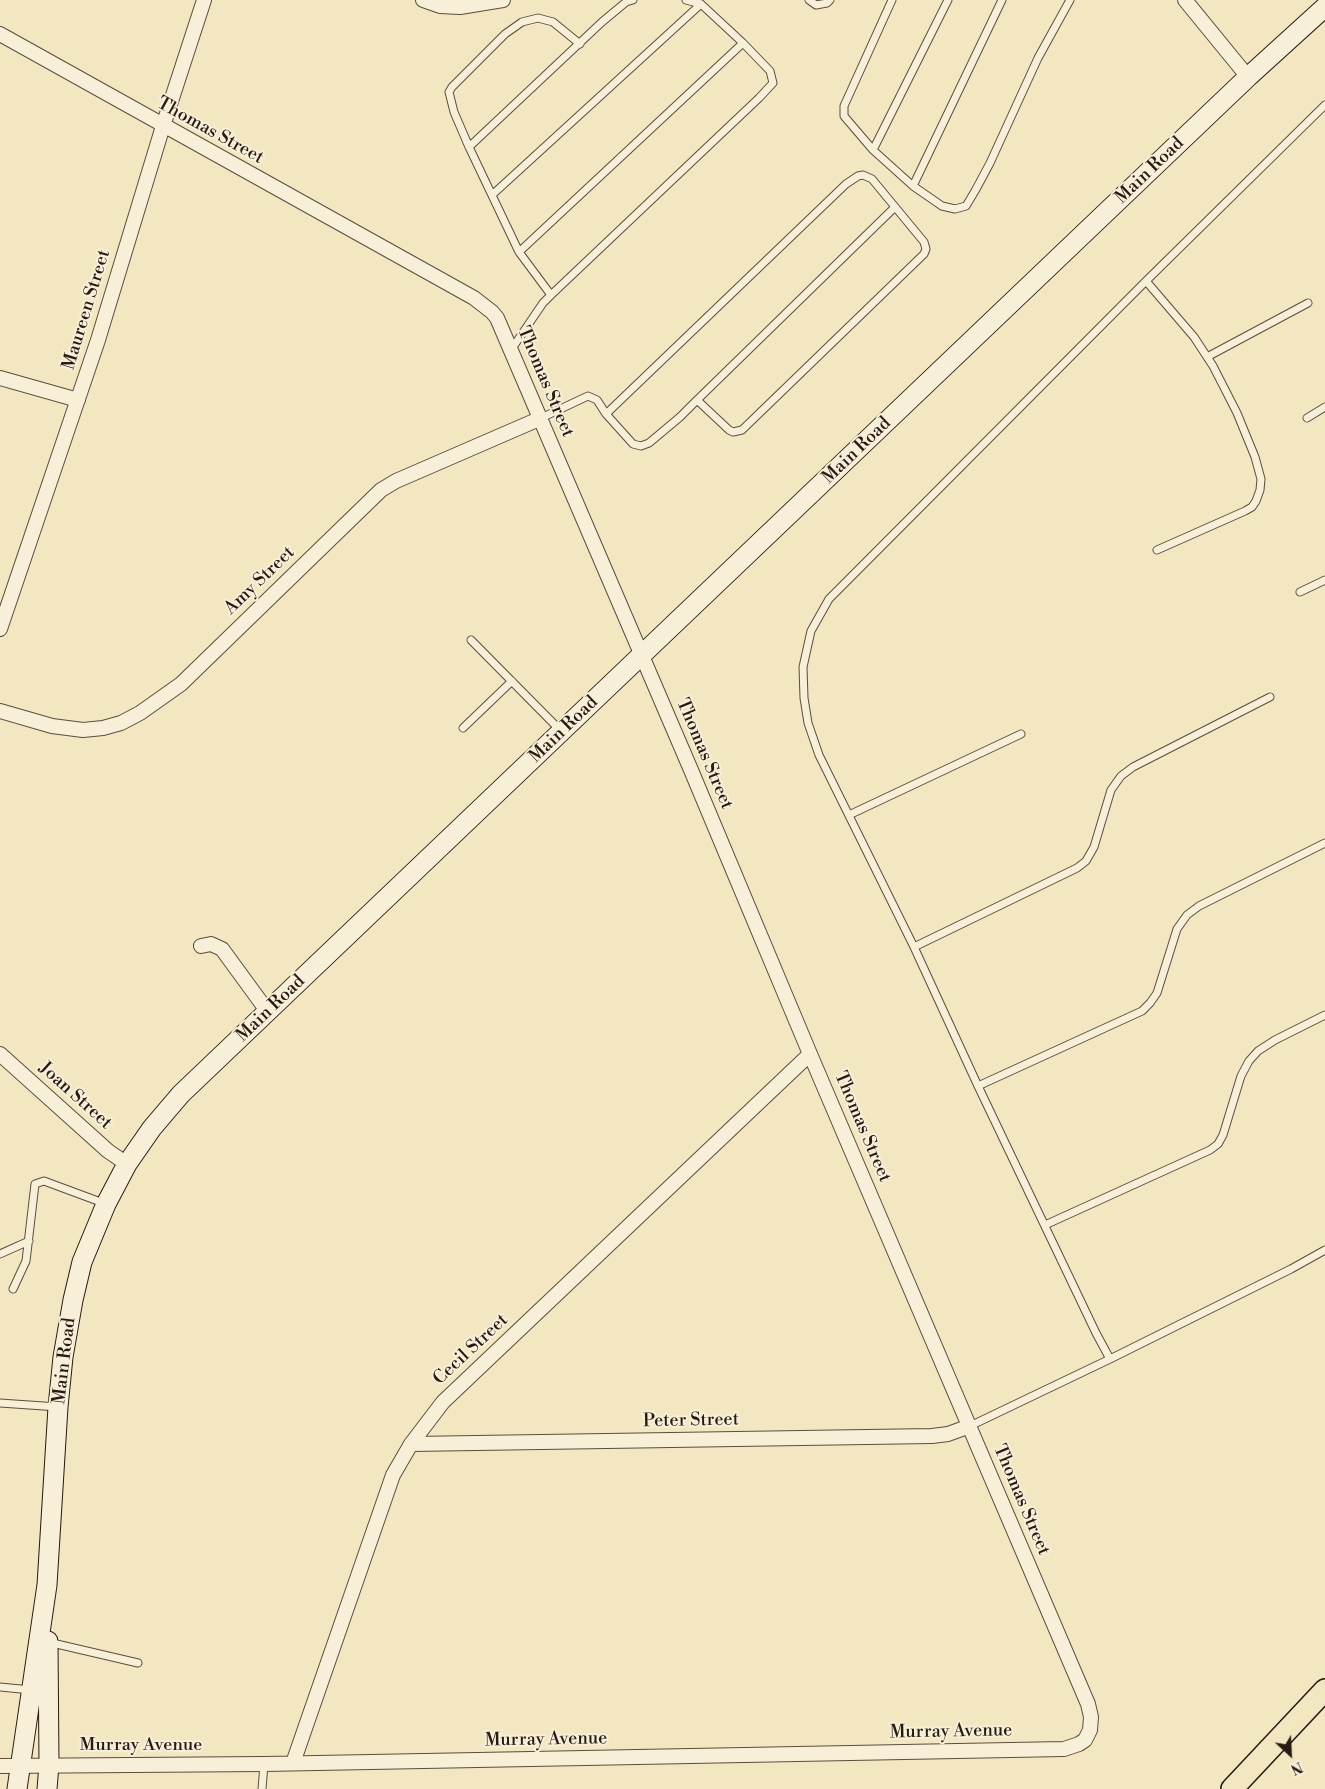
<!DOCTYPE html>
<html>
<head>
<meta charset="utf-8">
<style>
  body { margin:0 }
  #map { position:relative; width:1325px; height:1789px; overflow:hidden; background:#f3e7c1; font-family:"Libre Bodoni",serif }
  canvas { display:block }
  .north { position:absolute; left:1265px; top:1729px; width:50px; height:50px; -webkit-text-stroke:4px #f7efd7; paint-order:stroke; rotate:155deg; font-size:14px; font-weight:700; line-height:20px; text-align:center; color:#271a14 }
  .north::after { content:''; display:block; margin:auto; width:18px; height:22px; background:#271a14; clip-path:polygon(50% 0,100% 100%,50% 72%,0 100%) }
</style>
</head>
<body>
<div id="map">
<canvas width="1325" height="1789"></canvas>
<div class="north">N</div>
</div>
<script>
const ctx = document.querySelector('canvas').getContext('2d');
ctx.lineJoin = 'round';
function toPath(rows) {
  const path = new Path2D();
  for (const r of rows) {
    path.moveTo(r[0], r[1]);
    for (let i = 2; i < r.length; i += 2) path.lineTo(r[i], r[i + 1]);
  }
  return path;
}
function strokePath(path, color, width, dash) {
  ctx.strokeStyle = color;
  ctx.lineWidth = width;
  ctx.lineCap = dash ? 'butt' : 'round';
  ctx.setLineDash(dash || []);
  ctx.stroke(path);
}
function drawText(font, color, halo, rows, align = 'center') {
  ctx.font = font + ' "Libre Bodoni",serif';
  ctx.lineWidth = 4;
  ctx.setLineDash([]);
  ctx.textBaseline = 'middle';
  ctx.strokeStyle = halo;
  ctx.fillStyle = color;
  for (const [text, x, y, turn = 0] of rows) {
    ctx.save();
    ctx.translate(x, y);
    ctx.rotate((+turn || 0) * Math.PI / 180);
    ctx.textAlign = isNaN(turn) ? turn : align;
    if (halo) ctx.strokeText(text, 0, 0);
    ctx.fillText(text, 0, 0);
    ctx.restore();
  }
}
const lane = toPath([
  [809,0,816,5,827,3,830,0],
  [892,0,844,106,844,116,873,150,913,186,942,206,955,209,966,206,975,191,990,163,1038,58,1070,0],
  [1325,105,1146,281,829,599,811,631,803,667,804,698,808,723,819,755,914,947,978,1086,1096,1333,1110,1359,1291,1269,1325,1250],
  [469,147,454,112,449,92,452,87,505,34,522,22,538,18,553,22,580,44],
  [873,150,948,0],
  [913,186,1002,0],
  [492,195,701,4],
  [519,252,743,43],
  [1146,281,1194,337,1213,366,1237,413,1255,457,1261,479,1260,490,1256,501,1252,507,1245,511,1157,550],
  [551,295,519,252,469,147,602,22,626,2,633,0],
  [511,350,543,303,551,295,759,98,773,83,770,71,743,43,701,4,686,0],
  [1207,357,1308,303],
  [697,400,894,208],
  [1307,418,1325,407],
  [539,419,588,396,597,400,606,414,633,444,641,446,649,443,680,417,697,400,729,430,733,432,742,430,924,254,926,249,924,242,872,179,863,175,858,176,846,184,606,414],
  [1300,592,1325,580],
  [471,640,560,730],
  [463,728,512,681],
  [849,815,1021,734],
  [914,947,1077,868,1086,861,1094,847,1111,790,1121,776,1133,767,1270,697],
  [978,1086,1142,1011,1150,1003,1157,993,1177,929,1187,915,1199,906,1325,843],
  [1045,1225,1210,1150,1218,1144,1223,1135,1241,1076,1249,1061,1258,1051,1275,1040,1325,1015],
  [0,1254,29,1241],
  [13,1289,26,1261,35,1184,44,1181,106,1204],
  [0,1403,58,1407],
  [970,1426,1110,1359],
  [48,1642,138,1663],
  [0,1687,31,1690],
  [262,1789,264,1764]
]);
const street = toPath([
  [423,0,440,6,460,7,503,0],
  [1185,0,1248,77],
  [0,34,474,298,492,312,497,318,691,770,810,1054,1088,1704,1091,1717,1090,1730,1085,1740,1079,1744,1064,1749,264,1764,0,1766],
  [0,378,78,400],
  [0,629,98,340,163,126,204,0],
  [0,711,52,726,83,730,103,728,121,723,140,713,181,684,381,490,396,481,539,419],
  [201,946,211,944,222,949,268,1012],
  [0,1054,108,1151,127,1164],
  [411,1444,932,1436,948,1434,970,1426],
  [293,1763,393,1475,411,1444,443,1402,810,1054]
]);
const secondary = toPath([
  [17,1789,47,1585,58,1407,63,1357,73,1300,82,1262,106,1204,127,1164,152,1128,181,1094,1248,77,1325,7],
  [47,1789,49,1765,48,1641]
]);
const primary = toPath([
  [1232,1789,1325,1690]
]);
strokePath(lane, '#5a4d3f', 9);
strokePath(street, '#5a4d3f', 16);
strokePath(secondary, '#271a14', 21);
strokePath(primary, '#271a14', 24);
strokePath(lane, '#f7efd7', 7);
strokePath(street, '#f7efd7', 14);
strokePath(secondary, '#f7efd7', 19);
strokePath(primary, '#f3e7c1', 21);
drawText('18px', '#271a14', '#f7efd7', [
  ["Thomas Street",210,131,29],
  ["Main Road",1150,171,-44],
  ["Maureen Street",87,310,-73],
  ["Thomas Street",545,382,67],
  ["Main Road",857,451,-44],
  ["Amy Street",260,581,-44],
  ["Main Road",564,730,-44],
  ["Thomas Street",704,754,67],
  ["Main Road",271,1009,-44],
  ["Joan Street",75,1096,42],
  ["Thomas Street",862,1127,67],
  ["Cecil Street",471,1350,-43],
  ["Main Road",65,1361,-83],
  ["Peter Street",691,1421,-1],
  ["Thomas Street",1021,1500,67],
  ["Murray Avenue",951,1732,-1],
  ["Murray Avenue",546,1740,-1],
  ["Murray Avenue",141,1746]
]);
</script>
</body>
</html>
